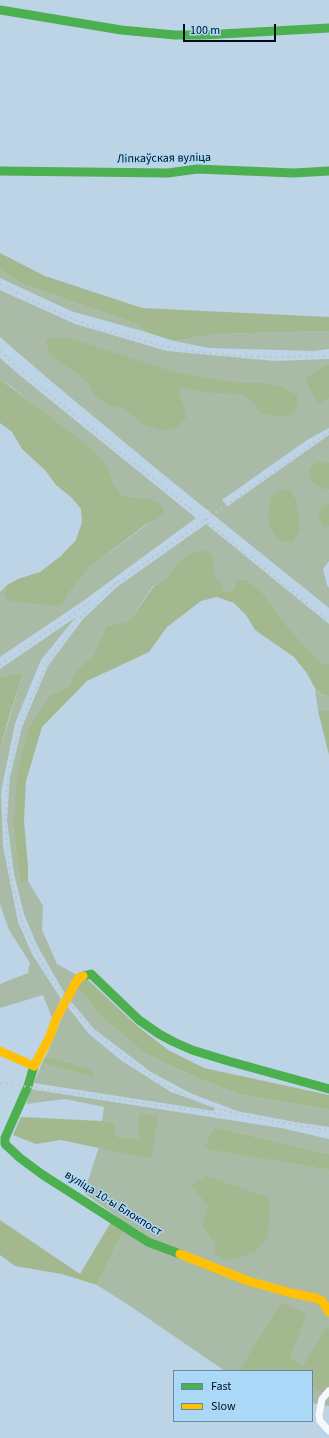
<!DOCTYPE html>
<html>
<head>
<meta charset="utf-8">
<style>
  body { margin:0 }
  #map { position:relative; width:329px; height:1438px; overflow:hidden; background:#bcd4e6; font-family:"Source Sans 3",sans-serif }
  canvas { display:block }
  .legend { position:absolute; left:173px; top:1370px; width:140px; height:52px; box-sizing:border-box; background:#abd8f7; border:1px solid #67879f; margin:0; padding:5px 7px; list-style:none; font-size:12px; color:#000d1b }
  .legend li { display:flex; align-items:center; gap:8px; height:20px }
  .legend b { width:20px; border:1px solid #67879f }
  .scale { position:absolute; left:183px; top:24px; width:93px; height:18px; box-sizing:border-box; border:2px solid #000d1b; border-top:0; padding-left:5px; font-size:12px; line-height:14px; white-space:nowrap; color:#000d1b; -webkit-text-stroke:3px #abd8f7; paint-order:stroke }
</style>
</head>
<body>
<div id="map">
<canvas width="329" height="1438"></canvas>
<ul class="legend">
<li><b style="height:5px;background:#4caf50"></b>Fast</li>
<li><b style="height:5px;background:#ffc107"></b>Slow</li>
</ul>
<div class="scale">100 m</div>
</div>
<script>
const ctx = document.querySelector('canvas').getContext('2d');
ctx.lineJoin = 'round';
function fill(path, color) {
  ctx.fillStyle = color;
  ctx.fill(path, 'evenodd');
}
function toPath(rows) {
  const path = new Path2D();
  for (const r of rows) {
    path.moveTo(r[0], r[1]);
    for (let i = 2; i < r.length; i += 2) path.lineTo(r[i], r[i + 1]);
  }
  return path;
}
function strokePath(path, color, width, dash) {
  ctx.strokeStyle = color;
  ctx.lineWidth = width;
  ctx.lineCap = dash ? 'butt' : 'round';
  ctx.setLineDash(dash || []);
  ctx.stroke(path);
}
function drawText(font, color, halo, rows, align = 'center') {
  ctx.font = font + ' "Source Sans 3",sans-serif';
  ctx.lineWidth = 3;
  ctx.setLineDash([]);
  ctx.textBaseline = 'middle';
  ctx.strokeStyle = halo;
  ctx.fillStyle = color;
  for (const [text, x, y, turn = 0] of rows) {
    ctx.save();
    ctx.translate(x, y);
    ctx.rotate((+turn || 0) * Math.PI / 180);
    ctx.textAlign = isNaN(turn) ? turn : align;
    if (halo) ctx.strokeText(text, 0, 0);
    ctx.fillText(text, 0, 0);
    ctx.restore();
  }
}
fill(toPath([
  [0,270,22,284,137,324,146,332,71,311,0,278],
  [0,290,75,324,167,351,275,361,329,359,329,428,307,440,222,500,228,506,329,435,329,561,323,569,327,585,329,588,329,608,159,471,52,382,0,337],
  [329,331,329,349,314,351,209,348,174,341,216,334],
  [0,358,17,373,196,518,83,601,0,657,0,592,7,585,4,593,64,603,69,593,90,567,152,521,146,498,133,497,122,495,113,482,108,467,12,387,0,379],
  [206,524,329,624,329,663,323,664,309,650,289,628,259,588,245,579,235,580,235,587,231,592,223,591,215,579,192,552,178,561,166,579,153,586,130,620,106,626,93,656,75,670,69,686,50,695,29,726,13,826,20,884,28,881,43,906,42,930,57,964,77,975,65,994,37,945,24,914,14,874,7,820,10,777,22,727,48,666,83,619,117,587],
  [76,617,41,660,15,723,1,792,3,846,18,922,32,954,61,999,52,1018,43,995,0,1008,0,984,28,973,30,963,9,930,0,904,0,750,23,672,0,677,0,669],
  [315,688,321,695,329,696,329,711,318,711],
  [76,986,101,1016,144,1053,197,1078,239,1094,329,1110,329,1127,295,1122,237,1111,190,1093,151,1072,94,1029,70,1000],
  [67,1006,89,1034,122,1061,171,1092,215,1108,214,1111,34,1083,42,1063,94,1076,91,1069,46,1056],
  [30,1089,281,1128,329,1139,329,1154,214,1127,205,1149,329,1170,329,1406,312,1403,312,1371,225,1371,130,1306,97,1285,127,1224,84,1193,99,1147,151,1159,139,1113,139,1139,117,1137,114,1123,102,1121,104,1107,65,1099,26,1104]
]), '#a9bba7');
fill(toPath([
  [0,253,45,276,142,308,329,317,329,331,216,334,174,341,146,332,137,324,22,284,0,270],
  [48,338,70,338,177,373,239,383,262,383,280,386,297,395,298,406,291,415,279,417,260,413,252,401,243,394,213,393,183,388,179,393,187,416,178,427,162,431,143,424,122,408,110,406,95,396,89,384,77,373,51,356,46,343],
  [329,365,329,398,318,404,305,379,323,367],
  [0,379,92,449,108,467,113,482,122,495,133,497,146,498,159,503,164,509,163,515,144,526,90,567,69,593,64,603,57,606,8,601,4,593,7,585,18,579,40,572,61,556,76,540,82,522,81,509,72,498,56,485,45,470,22,449,12,432,0,423],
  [317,462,329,463,329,489,323,489,311,481,309,468],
  [289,489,296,500,300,530,293,542,279,541,270,528,268,512,272,496,279,491],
  [329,504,329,526,323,527,318,517,319,509],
  [205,550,213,555,215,579,222,582,223,591,231,592,235,587,235,580,245,579,259,588,289,628,309,650,323,664,329,663,329,696,322,695,315,688,306,672,294,657,255,630,246,615,234,603,217,597,201,601,167,627,149,652,87,681,42,727,26,781,24,821,28,867,28,881,20,884,13,826,18,770,29,726,50,695,69,686,75,670,93,656,106,626,130,620,154,586,166,579,178,561,192,552],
  [23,672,7,724,0,750,0,677],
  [318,711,329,711,329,755],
  [86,978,136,1025,168,1050,204,1068,329,1095,329,1110,239,1094,197,1078,144,1053,101,1016,76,986],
  [46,1056,91,1069,95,1077,42,1063],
  [139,1113,158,1116,151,1159,61,1140,36,1144,13,1135,21,1117,102,1121,114,1123,117,1137,139,1139],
  [214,1127,329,1154,329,1170,204,1149],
  [206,1176,270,1198,268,1237,255,1252,226,1261,215,1254,215,1244,202,1224,208,1206,191,1185],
  [0,1220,80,1274,111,1222,124,1230,97,1285,62,1274,15,1266,0,1255],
  [281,1303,307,1313,290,1358,303,1366,326,1327,329,1329,329,1385,321,1392,312,1385,312,1371,242,1371,240,1369]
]), '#a4b88f');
strokePath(toPath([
  [329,1391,322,1399,319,1415,320,1421,329,1431]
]), '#f5f9fb', 7);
strokePath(toPath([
  [0,10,121,30,175,35,203,35,329,28],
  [0,171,168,173,197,169,294,173,329,171],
  [83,976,91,974,139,1020,159,1034,174,1042,192,1050,228,1061,329,1089],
  [34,1066,28,1086,5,1138,5,1144,20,1158,43,1175,148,1242,180,1254]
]), '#4caf50', 9);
strokePath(toPath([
  [0,1051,34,1066,49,1038,57,1017,76,982,80,977,83,976],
  [180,1254,248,1281,291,1293,316,1298,322,1301,329,1312]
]), '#ffc107', 9);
strokePath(toPath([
  [0,284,36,303,95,328,173,348,191,351,237,356,272,357,329,356],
  [0,351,34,382,329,621],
  [116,583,77,621,48,661,20,724,9,770,5,818,10,872,23,926,49,976,92,1031,133,1063,159,1082,196,1101,214,1108,238,1114,282,1123],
  [113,586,329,432],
  [0,665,90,602],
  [0,1083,222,1114],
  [277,1122,329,1130]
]), '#bec4c9', 2, [2, 4]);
drawText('12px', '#000d1b', '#abd8f7', [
  ["Ліпкаўская вуліца",164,159,-1],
  ["вуліца 10-ы Блокпост",113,1204,32]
]);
</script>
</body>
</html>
